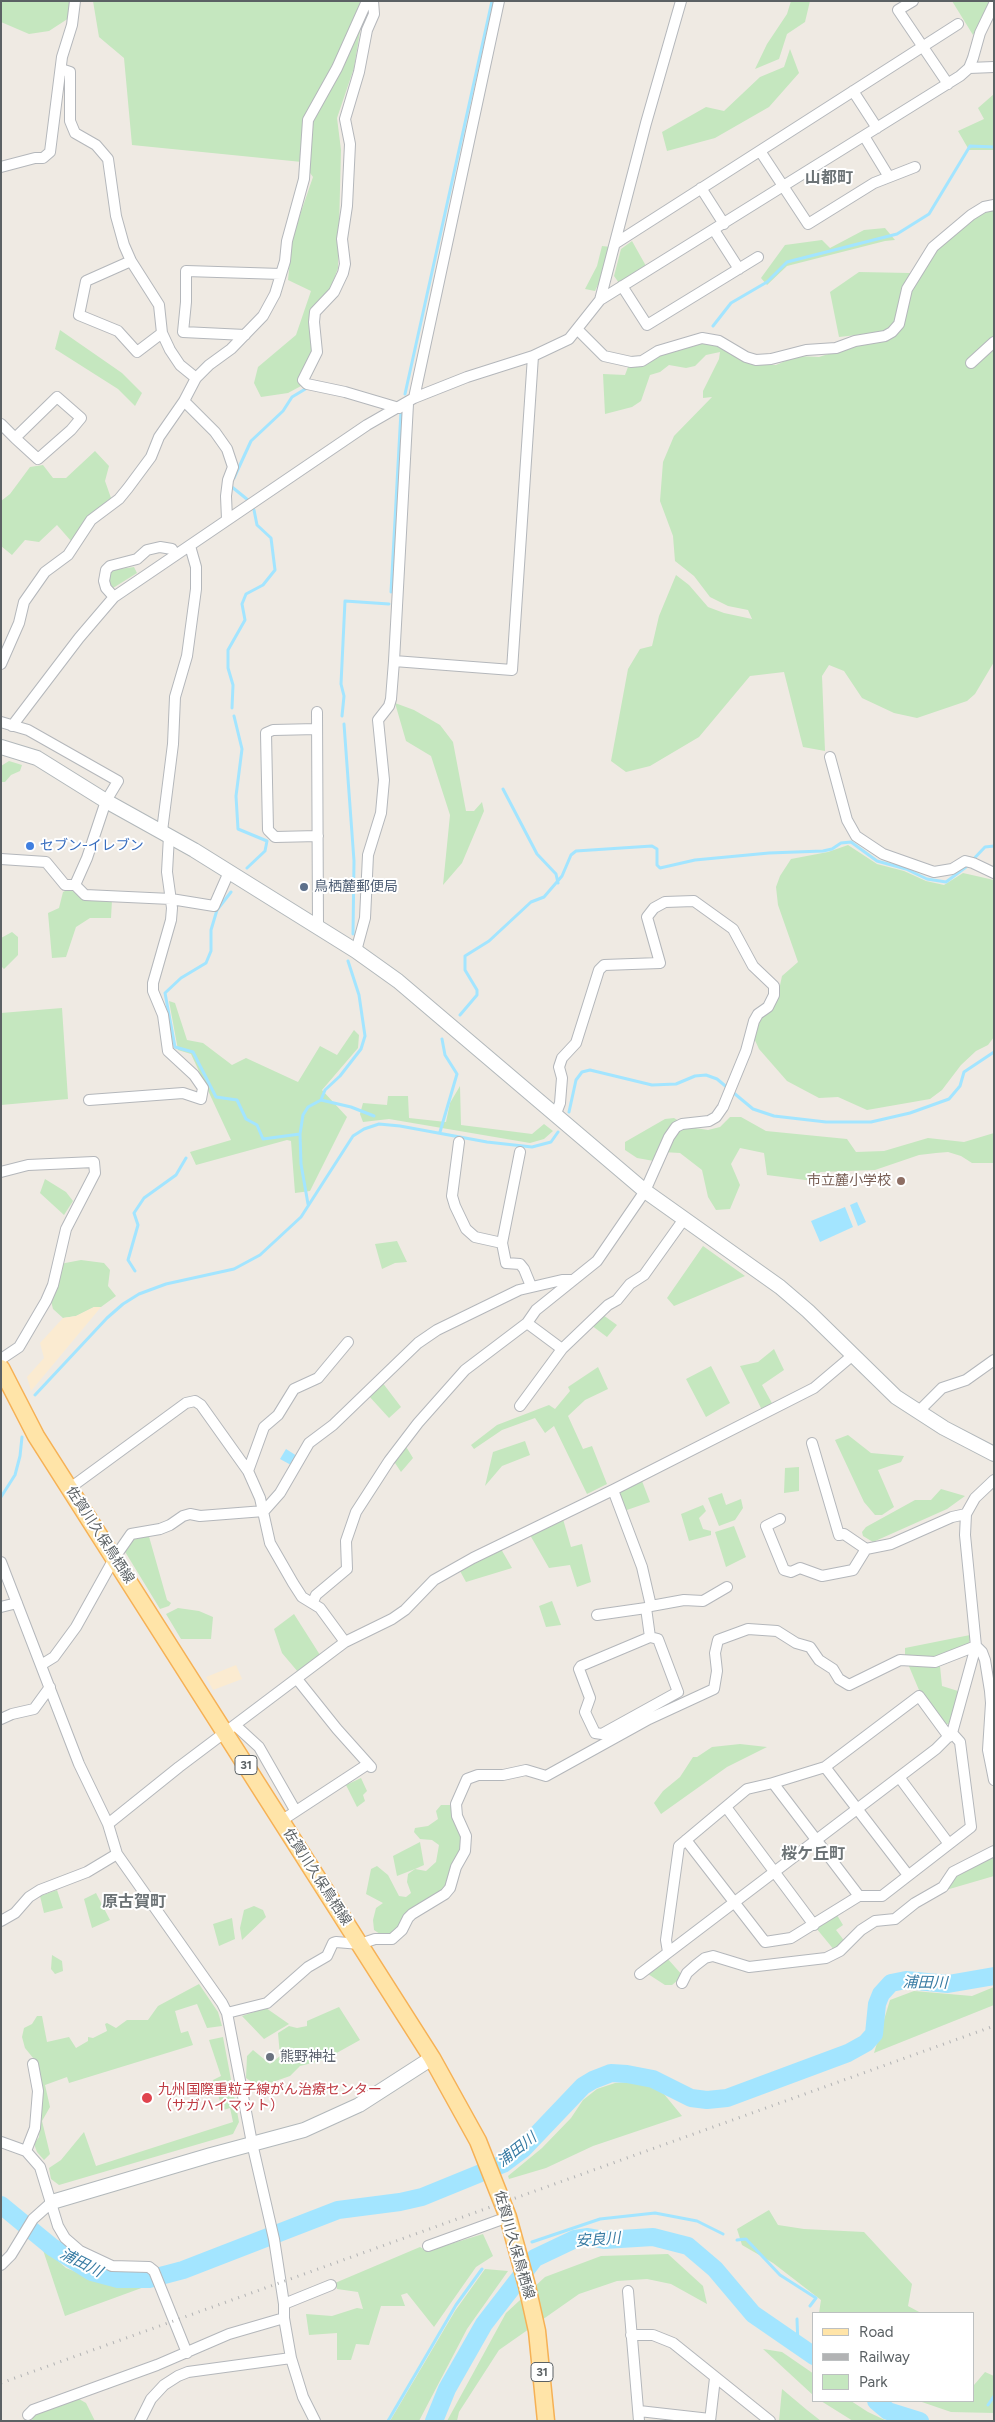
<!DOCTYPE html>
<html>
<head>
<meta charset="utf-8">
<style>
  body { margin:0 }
  #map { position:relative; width:995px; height:2422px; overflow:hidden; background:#efeae3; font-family:Figtree,sans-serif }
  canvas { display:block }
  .frame { position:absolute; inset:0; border:2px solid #5b6164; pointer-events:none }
  .legend { position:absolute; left:812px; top:2312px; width:162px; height:90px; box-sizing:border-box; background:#fff; border:1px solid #bdc0c1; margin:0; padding:6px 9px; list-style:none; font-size:15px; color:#5b6164 }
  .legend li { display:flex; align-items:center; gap:10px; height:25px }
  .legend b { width:25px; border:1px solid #bdc0c1 }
</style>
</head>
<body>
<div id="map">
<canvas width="995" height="2422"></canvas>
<div class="frame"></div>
<ul class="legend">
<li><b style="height:6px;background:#ffe4a8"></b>Road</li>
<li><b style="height:6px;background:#b2b3b4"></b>Railway</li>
<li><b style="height:14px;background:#c5e7bf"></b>Park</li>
</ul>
</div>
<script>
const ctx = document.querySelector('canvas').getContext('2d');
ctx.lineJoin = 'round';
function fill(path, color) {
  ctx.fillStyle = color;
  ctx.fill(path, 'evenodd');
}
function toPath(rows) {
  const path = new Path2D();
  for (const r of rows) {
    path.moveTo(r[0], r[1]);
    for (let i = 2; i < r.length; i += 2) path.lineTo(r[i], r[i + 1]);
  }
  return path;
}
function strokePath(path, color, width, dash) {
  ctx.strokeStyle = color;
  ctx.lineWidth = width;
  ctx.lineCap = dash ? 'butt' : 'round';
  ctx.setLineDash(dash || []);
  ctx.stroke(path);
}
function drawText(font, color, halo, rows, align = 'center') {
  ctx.font = font + ' Figtree,"Noto Sans JP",sans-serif';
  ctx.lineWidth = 4;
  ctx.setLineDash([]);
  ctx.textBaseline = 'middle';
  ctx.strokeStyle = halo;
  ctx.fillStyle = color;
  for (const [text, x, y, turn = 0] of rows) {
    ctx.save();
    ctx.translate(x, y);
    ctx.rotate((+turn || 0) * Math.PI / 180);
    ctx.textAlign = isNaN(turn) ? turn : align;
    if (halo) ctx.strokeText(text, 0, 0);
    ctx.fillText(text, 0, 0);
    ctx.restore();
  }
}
fill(toPath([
  [1,1,72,1,69,18,49,31,29,34,1,22],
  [93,1,365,1,354,68,337,118,341,150,338,268,330,290,311,310,312,351,299,379,301,386,288,393,261,397,254,383,258,367,296,335,311,291,288,280,292,238,313,177,302,162,132,145,124,58,99,37],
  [791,1,810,1,805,22,787,34,779,59,755,69,767,44,787,14],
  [952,1,991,1,973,35],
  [790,49,799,73,769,107,715,138,667,151,662,132,706,107,724,111,760,77,784,67],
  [994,94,994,150,969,150,958,131,984,119,978,108],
  [994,209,994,662,975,694,967,701,917,718,894,713,862,698,844,671,829,665,822,676,825,751,803,747,784,672,750,676,699,737,650,766,626,772,611,761,628,669,640,649,652,646,659,616,676,575,689,585,708,607,724,613,752,619,748,610,728,606,710,597,694,576,675,561,673,536,660,501,663,462,674,436,712,397,703,398,703,391,719,359,720,352,706,355,695,366,686,368,669,365,660,372,650,375,641,401,632,407,605,414,603,374,625,375,628,367,646,363,662,354,707,341,721,346,751,364,776,365,797,356,819,357,850,347,892,337,911,290,941,244,968,221,988,210],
  [885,228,895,240,885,241,787,266,767,285,761,278,785,245,822,240,830,248,864,230],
  [632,241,646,266,619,283,614,276,621,249],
  [602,246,611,247,606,268,595,291,585,289,597,266],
  [859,272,910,273,895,324,884,332,839,337,830,292],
  [60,330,122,373,142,393,135,406,118,389,55,349],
  [95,451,109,466,105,481,111,498,87,518,71,541,57,525,39,542,25,540,12,555,1,546,1,501,10,494,30,467,43,465,53,478,66,478],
  [134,567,137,573,113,588,108,580,112,570],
  [395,703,414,710,440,725,453,742,466,811,474,811,482,802,484,811,462,863,443,885,450,815,431,756,406,741],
  [9,761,22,765,20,771,11,775,5,782,1,782,1,766],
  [848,845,877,864,904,871,926,881,944,885,963,873,994,880,994,1037,988,1045,976,1051,961,1065,942,1090,930,1099,867,1110,838,1097,819,1098,787,1081,759,1049,753,1036,759,1019,779,990,782,976,798,962,778,905,776,887,780,876,791,859,828,852],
  [69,889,84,898,112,900,111,918,90,918,76,927,66,957,52,958,48,913,59,908,63,892],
  [12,932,18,937,18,955,4,969,1,966,1,938],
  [169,1001,175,1003,187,1040,203,1043,232,1065,246,1058,298,1082,320,1046,337,1055,354,1030,359,1035,358,1048,322,1090,347,1117,310,1191,295,1193,291,1141,287,1140,196,1165,190,1152,231,1140,191,1054,178,1050],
  [62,1008,68,1099,1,1105,1,1013],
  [460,1086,461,1125,532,1134,544,1124,553,1131,544,1139,530,1143,389,1119,363,1122,360,1114,363,1103,387,1105,388,1096,408,1096,409,1118,446,1122,450,1103],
  [730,1117,741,1117,766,1131,847,1139,856,1152,884,1151,928,1138,964,1142,994,1133,994,1163,972,1163,961,1156,948,1152,936,1153,919,1155,875,1170,820,1172,813,1181,767,1175,764,1153,740,1148,731,1164,740,1185,730,1209,716,1210,708,1197,702,1170,680,1153,663,1152,654,1161,637,1158,625,1150,625,1142,665,1119,674,1118,689,1127,708,1130,720,1127],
  [45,1179,66,1192,73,1201,64,1215,40,1193],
  [397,1241,407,1262,395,1263,382,1269,375,1244],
  [703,1246,745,1276,674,1306,667,1298],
  [81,1260,104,1263,110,1270,108,1286,116,1296,101,1307,94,1307,76,1316,63,1318,53,1309,51,1301,60,1264],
  [603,1315,617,1325,607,1337,591,1325],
  [774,1349,784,1370,762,1385,773,1405,762,1410,740,1366,758,1362],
  [711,1366,730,1403,706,1417,686,1379],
  [598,1367,608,1389,585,1400,568,1416,583,1449,592,1446,607,1484,587,1494,554,1426,545,1433,535,1418,502,1430,474,1449,471,1445,497,1425,549,1405,555,1409,570,1391,568,1387],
  [382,1382,401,1407,389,1418,368,1395],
  [848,1435,871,1453,904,1456,901,1462,878,1470,894,1507,882,1515,875,1515,864,1502,835,1440],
  [525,1441,530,1455,502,1466,485,1486,493,1452],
  [405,1445,413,1458,401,1472,393,1460],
  [799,1467,799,1491,784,1493,785,1468],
  [642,1481,650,1502,624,1511,618,1493],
  [941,1489,965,1496,947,1509,873,1542,863,1536,862,1532,866,1527,915,1500,931,1500],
  [722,1493,726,1505,741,1499,743,1508,735,1520,719,1526,708,1498],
  [703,1505,706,1511,699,1518,703,1529,711,1531,711,1535,689,1541,681,1514],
  [563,1519,571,1547,582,1544,591,1582,577,1587,570,1565,549,1568,530,1535],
  [734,1526,746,1557,726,1567,715,1532],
  [148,1533,167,1600,171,1603,169,1606,160,1609,124,1550,132,1539],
  [501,1549,512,1568,466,1582,460,1571],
  [552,1601,561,1625,546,1627,539,1606],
  [178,1608,199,1611,213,1617,211,1639,181,1639,166,1614],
  [294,1614,320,1655,298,1672,282,1653,274,1629],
  [970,1635,969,1645,932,1660,905,1658,905,1648],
  [908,1664,940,1666,942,1686,958,1691,950,1724,943,1724,919,1690],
  [740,1744,767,1747,727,1767,661,1814,654,1803,663,1791,680,1777,693,1757,697,1757,712,1747],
  [361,1778,367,1791,363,1795,365,1801,357,1807,346,1785],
  [441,1805,450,1805,461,1832,462,1849,449,1880,443,1892,390,1936,383,1936,374,1930,373,1920,376,1908,383,1903,366,1894,371,1869,377,1866,388,1875,399,1896,406,1897,411,1893,407,1882,408,1874,415,1869,397,1876,393,1856,420,1842,424,1865,415,1869,426,1871,436,1862,439,1845,432,1840,420,1839,414,1832,415,1828,428,1826,438,1819,436,1811],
  [994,1854,994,1876,946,1890,956,1873],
  [57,1890,63,1908,44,1913,40,1896],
  [96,1893,110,1920,92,1928,84,1899],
  [254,1906,263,1910,266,1917,242,1940,240,1928,244,1910],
  [837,1915,843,1925,836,1930,846,1943,835,1951,816,1928],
  [232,1918,235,1939,219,1946,213,1924],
  [52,1955,62,1961,63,1971,55,1974,51,1969],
  [667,1958,683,1976,672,1985,665,1985,648,1974],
  [199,1984,218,2012,222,2026,207,2028,197,2004,175,2011,181,2033,188,2031,193,2045,69,2083,67,2077,45,2085,50,2107,42,2121,50,2154,44,2160,37,2152,34,2144,39,2137,42,2096,38,2064,25,2048,22,2037,24,2028,32,2024,37,2016,42,2016,47,2042,69,2037,76,2048,88,2041,88,2037,93,2038,107,2031,105,2024,107,2023,116,2028,127,2020,148,2020,158,2006],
  [994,1987,994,2005,874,2053,890,2000,914,1991,972,1996],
  [339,2007,360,2040,324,2060,300,2066,290,2076,270,2083,255,2084,246,2078,247,2056,253,2050,270,2064,280,2056,278,2033,289,2026,297,2028,307,2026,307,2021],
  [266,2008,289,2024,264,2039,242,2016],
  [223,2037,239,2122,233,2134,59,2185,51,2179,49,2168,61,2160,84,2132,96,2166,233,2122,230,2108,223,2110,213,2080,221,2076,209,2040],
  [631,2082,646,2083,664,2094,682,2116,593,2146,546,2168,509,2179,508,2176,542,2148,571,2118,583,2100,597,2089,615,2083],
  [769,2210,778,2225,804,2229,864,2232,912,2284,908,2306,921,2313,819,2313,821,2300,773,2263,742,2245,737,2229],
  [483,2234,493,2256,476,2267,434,2327,407,2293,401,2295,405,2306,381,2306,369,2345,356,2344,351,2360,337,2360,337,2333,309,2335,306,2314,332,2316,357,2308,363,2309,358,2292,337,2289,335,2283,420,2247,427,2251],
  [42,2247,66,2268,106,2284,147,2286,65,2316],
  [668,2254,703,2286,707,2304,671,2284,647,2279,617,2281,579,2294,499,2350,459,2412,457,2421,447,2421,506,2313,545,2277,601,2256],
  [485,2269,508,2271,467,2329,419,2421,390,2421,455,2311],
  [763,2349,782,2352,814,2374,814,2396],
  [985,2372,994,2376,994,2413,951,2412,919,2401,974,2401,974,2385],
  [782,2389,807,2410,821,2421,779,2421],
  [79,2399,86,2403,95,2421,32,2421,33,2415],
  [821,2401,851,2401,868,2412,887,2421,853,2421]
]), '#c5e7bf');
fill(toPath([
  [94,1307,101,1307,31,1391,27,1377,44,1358,40,1343,63,1318,76,1316],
  [236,1665,242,1679,213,1690,206,1677]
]), '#fbebd1');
fill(toPath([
  [857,1202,866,1222,858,1226,850,1205],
  [845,1207,853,1227,820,1242,811,1221],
  [286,1449,297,1456,291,1465,280,1459]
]), '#a3e5ff');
strokePath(toPath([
  [713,326,731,303,767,282,787,262,897,234,929,214,970,146,994,147],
  [405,394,492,1],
  [234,478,251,441,283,411,292,397,307,388],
  [232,487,248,500],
  [391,592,401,411],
  [232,708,233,685,228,668,228,650,245,620,242,604,246,594,263,585,275,570,271,538,257,525,254,510],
  [234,716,242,749,236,796,238,829,267,841,265,851,247,868],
  [342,716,344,696,341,684,345,601,389,604],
  [344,724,354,861,353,934],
  [503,789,537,854,556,874,558,883],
  [231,892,217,910,211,930,211,951,206,963,181,978,165,993,175,1047,193,1052,216,1097,237,1100,246,1119,257,1125,263,1139,300,1134],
  [460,1015,477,995,477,990,465,970,465,956,489,941,531,902,544,897,562,876,571,855,576,851,652,846,657,849,657,865,660,868,695,860,769,853,823,851,832,849,841,843,851,842,877,861,906,869,927,879,946,882,966,867,985,847,994,846],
  [321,1100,351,1107,374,1116],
  [569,1112,576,1080,582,1072,590,1070,652,1085,676,1084,695,1076,706,1075,717,1079,753,1109,774,1116,826,1122,871,1122,910,1113,949,1099,960,1086,964,1072,994,1052],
  [440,1132,457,1074,445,1055,442,1039],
  [308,1204,301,1164,300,1134,303,1115,308,1107,321,1100,325,1090,340,1076,361,1049,365,1036,359,995,348,961],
  [135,1271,128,1260,138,1225,134,1213,144,1198,176,1175,186,1158],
  [35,1395,107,1318,123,1304,139,1294,166,1284,234,1269,260,1255,301,1217,353,1136,364,1129,379,1124,400,1126,487,1142,532,1147,551,1142,558,1132],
  [1,1497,15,1475,20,1456,22,1437],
  [737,2240,746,2239,780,2275,816,2298,810,2306],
  [532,2242,600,2219,655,2213,697,2221,723,2234],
  [797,2319,798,2347],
  [988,2405,994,2396],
  [388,2421,456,2305,482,2269]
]), '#a3e5ff', 3);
strokePath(toPath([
  [1,2205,52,2247,92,2272,118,2279,149,2279,183,2270,338,2210,400,2202,422,2197,503,2164,523,2149,583,2086,593,2080,611,2073,627,2074,653,2079,691,2098,707,2100,727,2098,848,2053,866,2043,874,2034,877,2004,881,1994,891,1983,906,1980,948,1984,994,1976],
  [876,2401,888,2411,920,2421],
  [434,2421,447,2389,484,2324,535,2258,575,2239,588,2237,604,2240,653,2237,688,2246,715,2269,753,2314,814,2356]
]), '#a3e5ff', 18);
const street = toPath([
  [373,1,374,14,367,30,359,72,345,119,350,144,347,206,342,239,345,264,343,273,334,292,315,312,314,322,317,352,303,380,307,384,345,392,399,408],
  [913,1,898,10,948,84],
  [969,68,994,67],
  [61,69,70,72,70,121,75,133,96,145,108,159,116,216,124,245,131,261,159,305,162,333,170,350,180,365,196,378],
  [853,91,877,128],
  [864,136,889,177],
  [760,151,808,224,874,183,915,167],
  [1,167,35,158,43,158,50,152,62,57,72,25,75,1],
  [701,188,724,224],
  [714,230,739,269],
  [616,243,958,24],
  [131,261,86,281,79,315,118,331,137,352,162,333],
  [622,286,647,325,758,257],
  [600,300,646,123,681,1],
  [578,330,604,356,631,362,642,361,658,351,702,338,719,341,746,357,756,360,771,359,806,350,836,348,855,341,885,336,892,332,899,324,907,289,933,247,971,215,984,207,994,205],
  [245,335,183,332,186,302,186,271,281,274],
  [971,363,994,342],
  [414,398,499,1],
  [184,401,215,432,227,449,233,467,228,480,226,496,227,519],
  [408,404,394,661,512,670,533,356],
  [1,424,15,438,38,459,71,430,81,418,57,397,15,438],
  [114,597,106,588,104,581,106,570,110,566,137,559,147,550,160,547,172,549,175,555],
  [1,664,19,623,24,602,45,572,68,555,91,520,119,499,128,488,151,457,159,437,184,401,196,378,209,365,231,349,263,316,275,294,285,261,287,241,304,179,308,120,337,68,367,1],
  [317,712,318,926],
  [1,722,28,730,118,781,106,801,87,858,75,885,65,885,46,862,1,859],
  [12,726,79,638,114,597,367,425,414,398,467,377,533,356,569,339,600,300,960,76,969,68,973,58,980,33,994,4],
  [317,729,273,730,266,733,268,830,275,837,318,836],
  [830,757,847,820,856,836,883,854,934,872,952,869,965,861,973,863,994,873],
  [162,831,173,744,175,697,187,656,196,589,196,567,190,546],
  [75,885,85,895,171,899,214,906,229,872],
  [356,951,365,918,368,855,381,813,384,780,378,720,389,706,391,699,394,661],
  [89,1100,183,1093,201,1099,203,1088,194,1075,168,1051,163,1015,153,991,153,983,171,920,172,908,167,872,169,836],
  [459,1142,452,1196,455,1206,466,1229,475,1237,502,1243],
  [520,1152,502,1243,506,1263,520,1264,524,1269,531,1286],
  [1,1172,28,1165,94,1162,95,1173,66,1229,53,1285,46,1301,19,1347,1,1359],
  [527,1323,562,1349],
  [520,1406,562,1349,608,1305,617,1300,630,1284,644,1275,684,1219],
  [919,1411,942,1388,966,1380,994,1360],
  [812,1443,839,1535,844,1534,866,1549,891,1544,952,1517,966,1514],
  [248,1471,264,1427,278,1415,294,1389,318,1378,348,1342],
  [70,1488,186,1403,195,1401,201,1405,248,1471,260,1498,270,1543,293,1583,302,1597,320,1608,345,1642],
  [613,1490,642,1567,651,1606,646,1608,650,1637,658,1639,678,1692,602,1734,595,1733,585,1712,590,1698,579,1669,581,1666,650,1637],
  [780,1519,766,1526,784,1570,791,1572,800,1568,822,1576,853,1570,866,1549],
  [1,1562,79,1764,108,1824,117,1854,222,2003,227,2013,252,2143,274,2239,284,2304,284,2318,291,2358,303,2397,315,2421],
  [313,1602,316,1595,347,1569,346,1541,356,1512,389,1461,418,1423,465,1370,527,1323,536,1310,597,1261,645,1191,669,1137,676,1127,682,1124,709,1121,716,1117,723,1107,746,1051,754,1021,758,1014,768,1007,774,995,774,986,753,966,733,929,694,901,665,902,654,908,647,917,660,963,604,965,599,970,576,1043,562,1058,559,1067,562,1078,560,1103,555,1116],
  [651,1606,684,1600,703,1601,727,1587],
  [1,1607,17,1603],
  [597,1615,646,1608],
  [41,1665,54,1657,76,1627,115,1557,131,1534,160,1529,170,1525,183,1516,190,1514,200,1516,264,1511,280,1493,309,1443,333,1425,418,1343,437,1330,519,1290,562,1280,573,1280],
  [297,1679,337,1729,371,1767],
  [1,1719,12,1714,34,1709,50,1687],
  [235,1725,259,1747,295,1810],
  [825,1767,908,1875],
  [899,1777,949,1844],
  [773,1783,859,1896,882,1896,971,1827,960,1742,952,1733],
  [726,1807,814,1925],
  [281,1821,368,1764],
  [108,1824,179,1767,345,1642,392,1619,405,1610,434,1580,473,1558,613,1490,814,1388,853,1355],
  [686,1840,765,1942,791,1938,859,1896],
  [1,1921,15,1913,29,1897,40,1890,87,1872,117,1854],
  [668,1952,666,1940,679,1846,747,1789,773,1783,825,1767,919,1696,949,1737],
  [640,1974,936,1749,952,1733,976,1646,965,1535,966,1514,975,1498,994,1480],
  [682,1983,687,1973,696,1965,705,1958,713,1956,749,1967,826,1958,840,1951,861,1930,875,1921,895,1919,915,1903,943,1887,953,1872,994,1851],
  [227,2013,267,2003,308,1967,327,1956,333,1943,336,1942,360,1944,375,1939,392,1939,402,1930,408,1918,412,1914,445,1894,450,1888,456,1867,465,1851,466,1836,457,1816,456,1804,467,1779,478,1775,503,1775,526,1770,546,1776,649,1719,714,1689,717,1671,715,1653,718,1640,748,1629,777,1631,796,1643,810,1647,819,1660,833,1669,839,1679,849,1685,900,1660,935,1662,976,1646,982,1652,985,1660,990,1691,991,1703,988,1750,994,1780],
  [1,2142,26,2151,40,2167,58,2226,65,2238,80,2251,112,2266,149,2267,154,2271,187,2353],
  [26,2151,35,2128,38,2091,33,2064],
  [428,2246,508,2217],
  [1,2265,11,2255,33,2219,52,2202],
  [628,2291,639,2421],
  [284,2304,331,2285],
  [631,2335,653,2335,673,2343,770,2421],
  [639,2411,710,2419],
  [28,2415,33,2410,157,2365,229,2334,284,2318],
  [140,2421,151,2399,164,2385,178,2376,188,2372,291,2358],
  [710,2421,715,2378]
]);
const secondary = toPath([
  [1,747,37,758,106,801,194,850,356,951,398,981,645,1191,780,1287,808,1311,896,1397,944,1428,994,1454],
  [52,2202,211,2155,304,2130,359,2105,432,2058]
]);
const primary = toPath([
  [1,1368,36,1436,432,2058,478,2141,508,2217,527,2286,537,2331,546,2421]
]);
strokePath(street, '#b4b7bb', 12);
strokePath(secondary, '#b2b8bb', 16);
strokePath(primary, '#f6b155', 19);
strokePath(street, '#fff', 10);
strokePath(secondary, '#fff', 14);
strokePath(primary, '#ffe4a8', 16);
strokePath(toPath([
  [1,2383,994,2026]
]), '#b2b3b4', 3, [1, 6]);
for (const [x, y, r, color] of [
  [30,846,5,"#3f7fe0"],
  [304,887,5,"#5c6f8a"],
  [901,1181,5,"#8d6e63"],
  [270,2057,5,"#6b7280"],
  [147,2098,6,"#e0444e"]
]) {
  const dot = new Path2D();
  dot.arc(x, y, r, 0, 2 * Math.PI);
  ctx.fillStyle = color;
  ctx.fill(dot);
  strokePath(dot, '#fff', 2);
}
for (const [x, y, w] of [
  [246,1765,22],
  [542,2372,22]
]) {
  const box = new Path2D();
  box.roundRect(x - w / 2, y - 9.5, w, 19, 4);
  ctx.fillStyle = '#fff';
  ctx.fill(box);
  strokePath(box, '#5b6164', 1);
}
drawText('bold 12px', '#5b6164', null, [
  ["31",246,1765],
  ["31",542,2372]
]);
drawText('14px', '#366cbe', '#fff', [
  ["セブン-イレブン",40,846]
], 'left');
drawText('14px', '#4e5e75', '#fff', [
  ["鳥栖麓郵便局",314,887]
], 'left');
drawText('14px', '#785e54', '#fff', [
  ["市立麓小学校",891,1181]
], 'right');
drawText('14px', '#5b6164', '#fff', [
  ["佐賀川久保鳥栖線",100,1535,57],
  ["佐賀川久保鳥栖線",317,1877,57],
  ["佐賀川久保鳥栖線",514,2245,74]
]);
drawText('14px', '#5b616d', '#fff', [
  ["熊野神社",280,2057]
], 'left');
drawText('14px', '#be3a42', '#fff', [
  ["九州国際重粒子線がん治療センター",158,2090],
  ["（サガハイマット）",158,2106]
], 'left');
drawText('italic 15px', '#377ba3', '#fff', [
  ["浦田川",925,1983,1],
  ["浦田川",517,2150,-38],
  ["安良川",598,2240,-4],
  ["浦田川",81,2263,27]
]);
drawText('bold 16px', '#6c7376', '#fff', [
  ["山都町",829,178],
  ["桜ケ丘町",813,1854],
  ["原古賀町",134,1902]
]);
</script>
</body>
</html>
